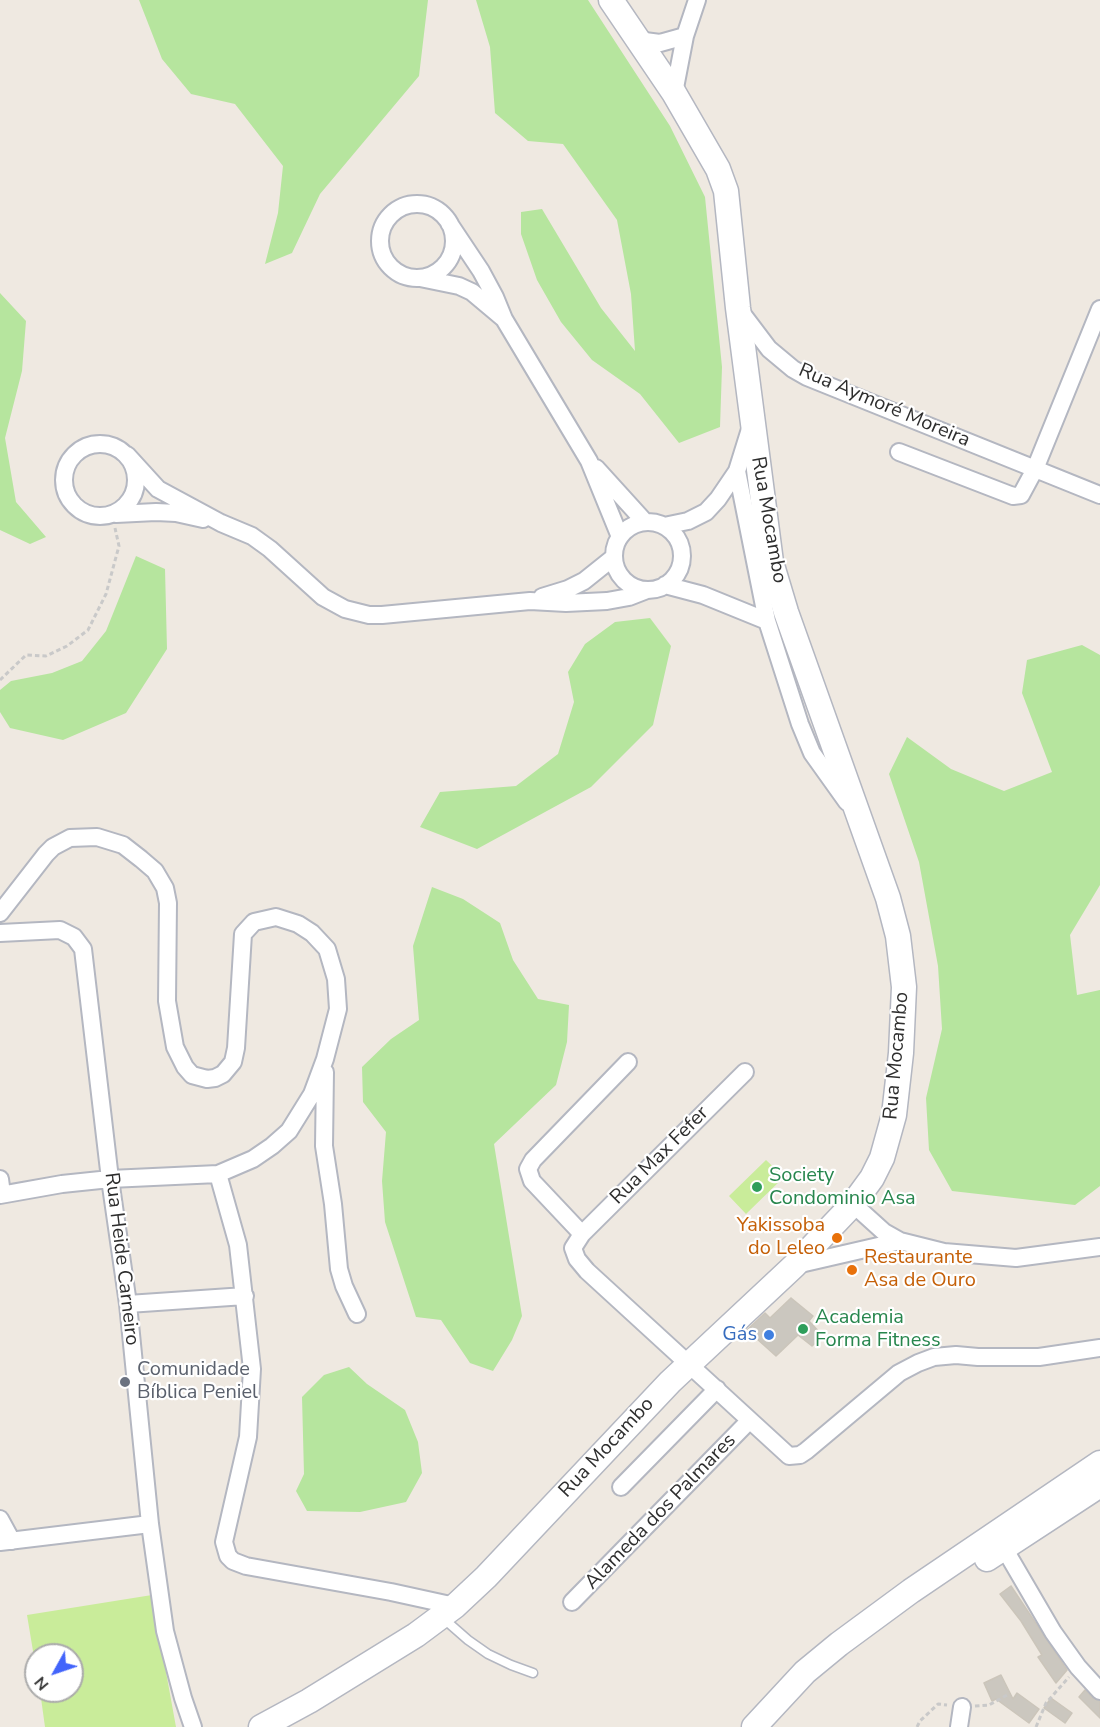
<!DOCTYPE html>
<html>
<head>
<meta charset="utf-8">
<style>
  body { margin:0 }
  #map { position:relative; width:1100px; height:1727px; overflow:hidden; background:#efe9e1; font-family:"Nunito Sans",sans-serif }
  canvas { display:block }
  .north { position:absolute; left:24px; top:1643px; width:60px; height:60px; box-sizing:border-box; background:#fff; border:2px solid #ababab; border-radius:50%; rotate:230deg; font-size:16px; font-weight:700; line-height:24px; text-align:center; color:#2e2e2e }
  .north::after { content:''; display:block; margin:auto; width:21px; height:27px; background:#4264fb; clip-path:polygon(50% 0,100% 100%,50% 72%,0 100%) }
</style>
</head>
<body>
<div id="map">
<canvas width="1100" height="1727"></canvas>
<div class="north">N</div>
</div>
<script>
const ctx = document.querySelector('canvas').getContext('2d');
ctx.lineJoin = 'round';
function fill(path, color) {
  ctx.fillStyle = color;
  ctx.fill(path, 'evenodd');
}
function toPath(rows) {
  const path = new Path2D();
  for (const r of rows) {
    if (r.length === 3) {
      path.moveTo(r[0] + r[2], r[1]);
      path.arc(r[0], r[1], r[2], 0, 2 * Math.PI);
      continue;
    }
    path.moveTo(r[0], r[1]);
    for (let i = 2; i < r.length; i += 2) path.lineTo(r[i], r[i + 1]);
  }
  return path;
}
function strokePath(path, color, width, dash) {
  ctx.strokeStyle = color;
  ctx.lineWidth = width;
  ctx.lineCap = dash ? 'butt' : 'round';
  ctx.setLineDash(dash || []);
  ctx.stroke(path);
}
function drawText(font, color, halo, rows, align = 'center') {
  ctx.font = font + ' "Nunito Sans",sans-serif';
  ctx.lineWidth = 4.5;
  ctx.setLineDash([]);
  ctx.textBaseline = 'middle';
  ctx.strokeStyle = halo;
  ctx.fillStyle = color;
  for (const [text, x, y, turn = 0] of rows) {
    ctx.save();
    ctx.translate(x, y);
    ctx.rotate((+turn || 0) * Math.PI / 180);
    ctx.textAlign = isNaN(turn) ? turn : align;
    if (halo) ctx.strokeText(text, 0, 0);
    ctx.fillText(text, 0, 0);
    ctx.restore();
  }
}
fill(toPath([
  [139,0,428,0,419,76,320,194,292,253,265,264,278,213,283,166,235,104,191,94,162,59],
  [476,0,588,0,670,126,705,197,722,367,720,427,679,443,640,394,592,360,561,322,537,280,521,234,521,212,542,209,601,308,635,351,631,294,617,220,563,144,528,141,495,113,490,47],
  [0,293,26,321,22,371,5,438,16,502,46,537,30,544,0,530],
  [136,556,165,569,167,649,126,713,63,740,10,728,0,712,0,690,11,681,52,673,82,661,106,631],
  [650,618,671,646,653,725,591,787,477,849,420,827,440,792,516,786,558,754,574,702,568,672,585,644,615,622],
  [1082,645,1100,655,1100,885,1070,935,1077,995,1100,990,1100,1186,1075,1205,952,1191,929,1150,926,1098,942,1029,938,966,919,862,889,774,907,737,951,769,1004,791,1052,772,1022,693,1027,660],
  [432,887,463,899,500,923,513,960,538,999,569,1005,567,1042,556,1085,494,1144,522,1316,512,1340,493,1371,470,1363,441,1320,416,1317,385,1222,382,1181,386,1132,363,1102,362,1067,391,1039,419,1020,413,946],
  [349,1367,367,1384,405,1410,418,1442,422,1473,406,1502,360,1512,307,1511,296,1491,304,1474,302,1397,324,1375]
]), '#b6e59e');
fill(toPath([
  [766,1160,784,1177,746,1214,729,1196],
  [152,1595,176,1727,45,1727,40,1691,72,1691,72,1655,36,1655,36,1669,27,1615]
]), '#c9ec9a');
const building = toPath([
  [791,1298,813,1316,809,1321,823,1336,812,1346,798,1335,776,1356,747,1330,765,1313,770,1318,791,1298],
  [1011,1586,1067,1670,1056,1683,1038,1657,1042,1655,1021,1621,1000,1594,1011,1586],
  [1001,1675,1013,1699,1017,1693,1039,1709,1029,1723,996,1699,992,1701,984,1683,1001,1675],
  [1085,1690,1093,1698,1100,1701,1100,1718,1079,1697,1085,1690],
  [1051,1698,1072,1713,1065,1723,1044,1708,1051,1698]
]);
fill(building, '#cbc7bf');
strokePath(building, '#cbc5ba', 1.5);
const service = toPath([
  [444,1619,468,1640,488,1654,511,1665,533,1673]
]);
const minor = toPath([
  [637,40,660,43,685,36],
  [674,93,685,36,697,0],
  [417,241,37],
  [449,223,481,271,495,297,504,319,589,461,620,537],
  [420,278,459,286,472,292,503,318],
  [741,312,769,349,793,369,807,377,1100,495],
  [100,480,36],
  [899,452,1013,496,1021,495,1035,469,1100,309],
  [127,455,158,489,221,523,252,536,270,549,323,597,345,609,369,615,382,615,530,601,566,603,607,601,629,597,647,590],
  [596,468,645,522],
  [737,471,767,621,800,724,812,753,847,802],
  [116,514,156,512,176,513,203,519],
  [648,556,34],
  [664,526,688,521,706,512,718,499,737,471,751,426],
  [665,585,703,595,767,621],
  [542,597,568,589,584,581,614,557],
  [0,913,46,854,53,847,70,838,97,837,123,845,141,859,155,871,165,888,168,903,167,1001,175,1047,185,1067,192,1075,207,1079,215,1078,223,1074,233,1062,236,1048,243,934,254,922,276,917,298,924,312,933,327,949,336,979,338,1009,325,1059,312,1094,289,1131,272,1146,253,1159,218,1174,110,1179,62,1184,0,1195],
  [0,933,60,930,74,937,83,949,110,1179,128,1304,150,1524,165,1631,183,1698,193,1727],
  [325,1072,324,1146,333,1204,339,1269,344,1286,357,1314],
  [745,1072,582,1234,573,1248,577,1259,587,1271,789,1456,800,1455,806,1451,899,1373,918,1363,934,1357,956,1355,978,1357,1039,1357,1100,1348],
  [218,1174,238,1245,252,1369,248,1437,224,1542,228,1556,233,1561,246,1566,391,1592,455,1606],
  [0,1179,2,1194],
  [853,1204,884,1232,900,1241,944,1252,1016,1258,1100,1247],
  [582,1234,532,1181,528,1169,533,1160,628,1062],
  [796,1265,900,1241],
  [128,1304,245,1296],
  [621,1487,717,1389],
  [0,1519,12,1541],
  [0,1542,150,1524],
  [1004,1548,1053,1632,1078,1667,1100,1691],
  [572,1602,749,1421],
  [959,1727,962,1707]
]);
const secondary = toPath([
  [987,1559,1100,1485],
  [261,1727,309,1701,416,1635,455,1606,486,1577,670,1382,794,1266,853,1204,872,1178,882,1158,894,1115,901,1053,904,987,898,936,888,898,786,612,771,562,738,308,726,191,718,169,674,93,611,0],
  [754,1727,805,1672,839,1644,911,1591,1100,1463]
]);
strokePath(service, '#b4b7c1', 11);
strokePath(minor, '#b4b7c1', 20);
strokePath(secondary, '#b4b7c1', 27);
strokePath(toPath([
  [0,680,26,655,46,656,67,646,88,630,106,594,119,546,115,528],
  [975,1706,989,1705,1009,1694],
  [917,1727,920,1721,938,1704,947,1705],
  [1036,1727,1046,1703,1069,1677]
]), '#c9c9c9', 3, [4.5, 3]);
strokePath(service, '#fff', 8);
strokePath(minor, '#fff', 16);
strokePath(secondary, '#fff', 24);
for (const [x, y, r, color] of [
  [757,1187,6,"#2e9e5b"],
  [837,1238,6,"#e8710a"],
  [852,1270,6,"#e8710a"],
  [803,1329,6,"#2e9e5b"],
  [769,1335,6,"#3f7fe0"],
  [125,1382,6,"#6b7280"]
]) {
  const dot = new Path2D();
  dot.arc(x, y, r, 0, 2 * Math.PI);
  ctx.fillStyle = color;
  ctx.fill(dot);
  strokePath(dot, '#fff', 2);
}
drawText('20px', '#2e2e2e', '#fff', [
  ["Rua Aymoré Moreira",884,406,23],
  ["Rua Mocambo",768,520,80],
  ["Rua Mocambo",897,1056,-85],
  ["Rua Max Fefer",660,1156,-45],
  ["Rua Heide Carneiro",121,1259,83],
  ["Rua Mocambo",607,1448,-47],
  ["Alameda dos Palmares",661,1512,-46]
]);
drawText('20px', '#27864d', '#fff', [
  ["Society",769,1176],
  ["Condominio Asa",769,1199],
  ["Academia",815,1318],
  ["Forma Fitness",815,1341]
], 'left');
drawText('20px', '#c56008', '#fff', [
  ["Yakissoba",825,1226],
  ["do Leleo",825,1249],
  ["Restaurante",864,1258,"left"],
  ["Asa de Ouro",864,1281,"left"]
], 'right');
drawText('20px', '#366cbe', '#fff', [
  ["Gás",757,1335]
], 'right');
drawText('20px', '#5b616d', '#fff', [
  ["Comunidade",137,1370],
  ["Bíblica Peniel",137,1393]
], 'left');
</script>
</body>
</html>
